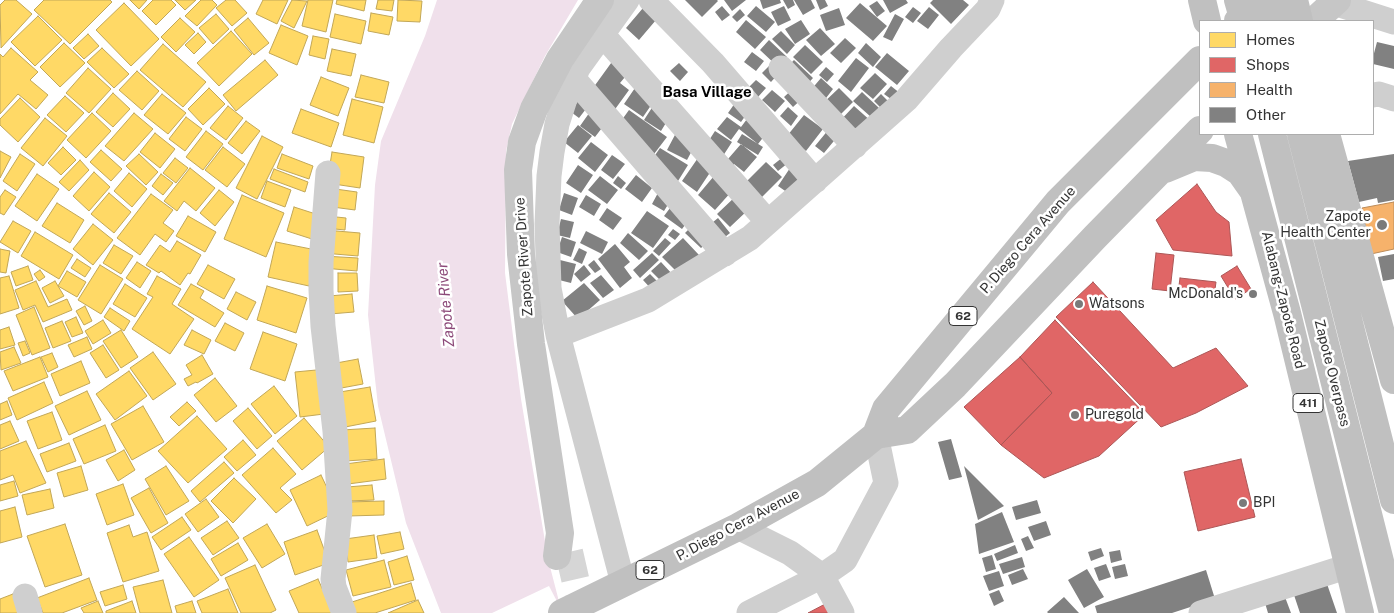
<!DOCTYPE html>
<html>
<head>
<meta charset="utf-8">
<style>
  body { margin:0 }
  #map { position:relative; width:1394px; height:613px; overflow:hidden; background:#fff; font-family:"Public Sans",sans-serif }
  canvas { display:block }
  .legend { position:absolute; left:1199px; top:20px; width:175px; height:115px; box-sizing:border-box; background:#fff; border:1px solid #adadad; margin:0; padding:6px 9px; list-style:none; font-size:15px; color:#333 }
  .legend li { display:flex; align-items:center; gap:10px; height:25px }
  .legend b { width:25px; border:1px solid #adadad }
</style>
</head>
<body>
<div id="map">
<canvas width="1394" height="613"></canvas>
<ul class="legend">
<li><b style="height:14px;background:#ffd966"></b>Homes</li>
<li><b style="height:14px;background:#e06666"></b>Shops</li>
<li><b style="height:14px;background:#f6b26b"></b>Health</li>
<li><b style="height:14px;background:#818181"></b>Other</li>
</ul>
</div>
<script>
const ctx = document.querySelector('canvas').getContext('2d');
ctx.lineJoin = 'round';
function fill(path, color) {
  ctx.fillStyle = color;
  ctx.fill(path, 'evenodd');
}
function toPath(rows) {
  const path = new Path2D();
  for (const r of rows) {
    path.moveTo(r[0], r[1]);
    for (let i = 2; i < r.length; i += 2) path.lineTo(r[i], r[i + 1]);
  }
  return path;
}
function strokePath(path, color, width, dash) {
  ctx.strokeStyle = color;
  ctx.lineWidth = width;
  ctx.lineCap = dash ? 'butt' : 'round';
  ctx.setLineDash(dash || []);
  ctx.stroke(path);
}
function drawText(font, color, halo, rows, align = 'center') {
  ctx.font = font + ' "Public Sans",sans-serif';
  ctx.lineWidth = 5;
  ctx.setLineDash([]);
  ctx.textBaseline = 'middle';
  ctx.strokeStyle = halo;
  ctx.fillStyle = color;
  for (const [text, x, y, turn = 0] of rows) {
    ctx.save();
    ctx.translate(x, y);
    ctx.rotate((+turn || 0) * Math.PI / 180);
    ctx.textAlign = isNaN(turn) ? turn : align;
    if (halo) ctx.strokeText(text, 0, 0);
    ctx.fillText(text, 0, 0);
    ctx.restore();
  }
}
fill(toPath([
  [437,0,578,0,545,56,512,124,506,151,505,273,521,399,548,559,562,613,441,613,406,523,378,406,368,315,375,185,381,141,425,36]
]), '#f0e0eb');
fill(toPath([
  [549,586,563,613,492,613]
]), '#fff');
const homes = toPath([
  [5,0,16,0,32,14,1,48,0,5,5,0],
  [44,0,110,0,112,2,70,44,34,10,44,0],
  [130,0,147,0,139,9,130,0],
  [153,0,171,0,176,5,156,25,142,11,153,0],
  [175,0,196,0,185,10,175,0],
  [201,0,212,0,217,5,197,26,185,16,201,0],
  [226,0,235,0,247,13,232,26,216,8,226,0],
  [263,0,288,0,277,24,256,14,263,0],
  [292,0,307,1,294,28,281,21,292,0],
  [308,0,333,0,326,32,302,26,308,0],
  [337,0,366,0,364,11,336,4,337,0],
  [378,0,394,0,392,11,376,9,378,0],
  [398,0,422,1,420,22,397,21,398,0],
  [124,3,159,39,131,66,96,30,124,3],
  [371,13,393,17,389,35,368,31,371,13],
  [216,14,229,29,213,44,199,28,216,14],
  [335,14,366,21,361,44,330,37,335,14],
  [38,16,62,40,35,66,11,42,38,16],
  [180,18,195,32,176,52,161,37,180,18],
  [248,18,269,43,254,55,234,30,248,18],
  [281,25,308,36,297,65,269,53,281,25],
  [231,31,252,54,219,86,197,63,231,31],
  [198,33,206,42,194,54,185,45,198,33],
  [88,34,99,46,84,59,73,48,88,34],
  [313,36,329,39,325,59,309,55,313,36],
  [64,43,85,63,60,87,40,67,64,43],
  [163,44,206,82,183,107,140,70,163,44],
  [11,48,38,72,30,80,48,95,36,109,18,94,0,114,0,54,3,57,11,48],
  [102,48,129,74,114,88,87,62,102,48],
  [332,49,356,54,351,76,327,71,332,49],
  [265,60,278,75,236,111,223,95,265,60],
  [88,68,111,89,89,113,66,93,88,68],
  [137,71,159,91,142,110,119,90,137,71],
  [361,75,389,82,384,103,355,97,361,75],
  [321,77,349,88,338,116,310,105,321,77],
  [209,88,225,104,203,125,188,109,209,88],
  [113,93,130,109,113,127,96,112,113,93],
  [162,94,186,113,168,134,144,115,162,94],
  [65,96,84,113,66,132,47,115,65,96],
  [20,98,40,117,18,142,0,125,0,119,20,98],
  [352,99,383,107,374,143,343,135,352,99],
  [228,106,243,118,226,140,210,128,228,106],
  [301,109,339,123,331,147,292,133,301,109],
  [92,113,111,131,86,158,67,140,92,113],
  [134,113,153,129,124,161,105,146,134,113],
  [186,117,202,129,185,151,169,139,186,117],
  [45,118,67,136,43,166,21,148,45,118],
  [246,121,260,131,242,154,228,143,246,121],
  [206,131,223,144,203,170,186,157,206,131],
  [155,133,175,149,160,168,140,152,155,133],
  [262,136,283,147,257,199,236,188,262,136],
  [63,147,76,160,61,175,48,163,63,147],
  [223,147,245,164,227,187,205,170,223,147],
  [101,150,122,169,111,181,90,162,101,150],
  [0,151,11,157,0,178,0,151],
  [332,152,364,157,360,188,327,183,332,152],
  [20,154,35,164,17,191,3,181,20,154],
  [139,154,158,172,146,185,126,166,139,154],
  [282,154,313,166,309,179,277,168,282,154],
  [175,158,188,168,176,183,163,173,175,158],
  [80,160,89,170,69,191,59,182,80,160],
  [190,168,215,188,196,211,184,201,177,211,164,201,190,168],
  [274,169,308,182,305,192,270,179,274,169],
  [94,172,110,187,89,211,73,196,94,172],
  [129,173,147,189,132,207,114,191,129,173],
  [37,174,59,189,37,221,15,206,37,174],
  [161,174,173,183,163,195,152,186,161,174],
  [267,181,291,190,285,207,261,198,267,181],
  [328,188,357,192,355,210,325,206,328,188],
  [5,190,16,197,4,215,0,213,0,197,5,190],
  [219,190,234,202,215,226,200,213,219,190],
  [109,193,131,212,114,233,91,214,109,193],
  [151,194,173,210,163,223,174,231,166,242,155,234,140,255,117,238,151,194],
  [242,195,284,213,266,257,224,239,242,195],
  [57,203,84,220,70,243,42,226,57,203],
  [294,207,322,216,315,240,287,231,294,207],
  [188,216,216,232,205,252,176,236,188,216],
  [327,216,346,218,345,230,325,228,327,216],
  [13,221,31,231,18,253,0,242,13,221],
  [93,224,113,240,93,265,73,249,93,224],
  [325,230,360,233,358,256,323,253,325,230],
  [35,232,73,255,59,279,21,256,35,232],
  [177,241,201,255,190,274,188,273,180,285,161,271,159,273,146,265,160,245,170,252,177,241],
  [276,242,316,250,309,286,268,277,276,242],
  [114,245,133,256,121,274,103,263,114,245],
  [0,249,10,251,6,273,0,272,0,249],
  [323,256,358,258,357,271,323,268,323,256],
  [77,259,91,268,85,277,71,268,77,259],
  [137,262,151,271,140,288,126,278,137,262],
  [100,265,123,279,101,314,78,300,100,265],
  [208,265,235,279,224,299,197,284,208,265],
  [28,266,33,280,16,286,11,272,28,266],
  [40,270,45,277,39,281,34,274,40,270],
  [67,271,86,282,77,297,58,286,67,271],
  [338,273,357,273,358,291,338,292,338,273],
  [9,276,19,308,0,314,0,278,9,276],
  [157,276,181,289,172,304,194,319,170,354,132,329,153,297,147,294,157,276],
  [36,281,48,307,67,299,72,310,43,322,35,305,23,310,15,290,36,281],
  [55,281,64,296,50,303,42,288,55,281],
  [125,284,147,298,135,317,113,304,125,284],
  [191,284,204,291,200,298,224,313,215,327,178,305,191,284],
  [267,286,307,298,296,333,257,320,267,286],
  [236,292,256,302,247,320,227,309,236,292],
  [352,294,354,312,330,314,329,296,352,294],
  [85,306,92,321,84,325,76,311,85,306],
  [34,307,50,348,32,355,16,315,34,307],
  [110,308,130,321,124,331,104,317,110,308],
  [76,317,83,333,72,337,65,322,76,317],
  [103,320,111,333,93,344,85,331,103,320],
  [62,321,71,341,53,348,45,328,62,321],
  [225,323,244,333,235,351,215,341,225,323],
  [9,327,15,345,0,349,0,330,9,327],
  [121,330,138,357,121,368,103,341,121,330],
  [192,330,211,340,204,354,184,345,192,330],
  [263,332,297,344,285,381,250,369,263,332],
  [87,337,92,349,74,357,68,345,87,337],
  [25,341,30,353,23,356,18,343,25,341],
  [103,345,119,370,106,378,90,353,103,345],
  [14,347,21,363,1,370,0,352,14,347],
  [153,352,176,384,153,400,130,368,153,352],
  [52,353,58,367,48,372,41,357,52,353],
  [202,355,213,374,197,383,196,382,188,386,184,379,192,375,186,365,202,355],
  [40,357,48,377,13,391,4,371,40,357],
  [358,359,363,384,336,389,331,364,358,359],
  [81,361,90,383,60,396,51,374,81,361],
  [327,369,332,413,300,417,295,372,327,369],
  [129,371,147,396,115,420,96,394,129,371],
  [215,378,237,406,216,422,194,395,215,378],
  [44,382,53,403,17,420,8,398,44,382],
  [274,386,297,416,275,434,251,404,274,386],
  [370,387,376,421,340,428,334,393,370,387],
  [87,391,101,420,69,435,55,406,87,391],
  [7,401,12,415,0,420,0,404,7,401],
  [187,402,196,411,179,426,170,417,187,402],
  [143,406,164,442,132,460,111,424,143,406],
  [248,408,272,436,257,449,233,421,248,408],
  [52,412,62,440,38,449,27,421,52,412],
  [197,416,227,449,188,483,158,451,197,416],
  [304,418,329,447,302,470,277,441,304,418],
  [10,421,19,441,0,449,0,425,10,421],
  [105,425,116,451,84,464,73,439,105,425],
  [375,428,377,459,345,461,342,430,375,428],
  [243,440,256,455,237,471,224,457,243,440],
  [26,441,46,483,20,493,13,475,0,480,0,451,26,441],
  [69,443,76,461,47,472,40,454,69,443],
  [273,448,296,474,280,488,292,500,276,513,242,475,273,448],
  [124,450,135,470,118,481,106,460,124,450],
  [384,459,386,479,348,484,345,464,384,459],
  [224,462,234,473,200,502,191,491,224,462],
  [81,466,88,490,64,497,57,473,81,466],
  [166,466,189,501,166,515,145,479,166,466],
  [321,475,338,511,307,526,290,490,321,475],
  [234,478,256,499,233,523,211,501,234,478],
  [14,481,18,496,0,501,0,485,14,481],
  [123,484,134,515,107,525,96,494,123,484],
  [372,485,374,500,348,501,347,487,372,485],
  [149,488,168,523,151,533,131,498,149,488],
  [50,489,54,508,27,515,22,495,50,489],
  [206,499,219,517,198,532,185,514,206,499],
  [384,501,384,515,348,516,348,502,384,501],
  [15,507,22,537,0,543,0,511,15,507],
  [182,517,191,530,161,550,152,537,182,517],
  [227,521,239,538,213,555,201,538,227,521],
  [65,524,82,575,45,587,27,536,65,524],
  [267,524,285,554,262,568,243,538,267,524],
  [129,525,133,537,147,532,159,571,123,582,107,533,129,525],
  [317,530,329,563,295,575,284,542,317,530],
  [400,532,404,549,381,554,377,536,400,532],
  [374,535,377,558,348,562,345,539,374,535],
  [189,537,219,580,194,597,164,554,189,537],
  [238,543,248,560,221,576,211,559,238,543],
  [407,556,414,580,394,585,388,562,407,556],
  [384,560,391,587,353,596,346,570,384,560],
  [255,565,276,610,270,613,241,613,225,578,255,565],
  [89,578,97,600,62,613,43,613,37,598,89,578],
  [318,579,333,613,299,613,289,591,318,579],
  [163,580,172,613,140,613,133,587,163,580],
  [411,583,416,600,375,613,355,613,352,602,411,583],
  [123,585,127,599,105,606,100,592,123,585],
  [228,589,238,613,202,613,197,601,228,589],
  [13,594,20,613,0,613,0,599,13,594],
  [418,600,424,613,388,613,418,600],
  [98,601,103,613,84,613,81,608,98,601],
  [132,601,136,613,106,613,106,611,132,601],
  [192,601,196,613,177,613,175,606,192,601]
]);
fill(homes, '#ffd966');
strokePath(homes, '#c2a757', 1);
const shops = toPath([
  [1197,184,1216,212,1229,222,1232,256,1173,250,1156,220,1197,184],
  [1156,253,1174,255,1170,291,1152,289,1156,253],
  [1237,266,1251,289,1235,299,1221,276,1237,266],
  [1180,278,1216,282,1214,297,1178,293,1180,278],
  [1093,282,1173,368,1216,348,1248,386,1196,413,1161,427,1056,317,1093,282],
  [1055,320,1145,414,1099,456,1044,478,1001,445,1052,393,1020,357,1055,320],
  [1020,357,1052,393,1001,445,964,407,1020,357],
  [1241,459,1255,517,1198,531,1184,472,1241,459],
  [829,602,834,613,808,613,829,602]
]);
fill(shops, '#e06666');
strokePath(shops, '#ac5757', 1);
const health = toPath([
  [1394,202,1394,249,1371,254,1362,208,1394,202]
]);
fill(health, '#f6b26b');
strokePath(health, '#bc8c5a', 1);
fill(toPath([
  [685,0,717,0,718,1,702,17],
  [724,0,746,0,732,11],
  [760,0,780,0,781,3,763,9],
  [783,0,793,0,795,5,788,9],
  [794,0,811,0,815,8,803,15],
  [816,0,825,0,828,6,820,10],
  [883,0,906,0,908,3,890,13],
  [933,0,963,0,969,5,951,24,930,3],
  [877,1,885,11,877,17,869,6],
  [860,3,887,26,873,41,846,18],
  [722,6,730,15,722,21,715,12],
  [756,6,775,22,766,32,747,16],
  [784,6,791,20,778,26,771,12],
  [913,7,921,13,913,23,905,17],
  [929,7,939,15,928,29,917,21],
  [643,8,656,20,639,40,626,28],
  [839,8,845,25,826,31,820,15],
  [740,9,745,15,737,22,732,17],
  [895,14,904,19,892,41,883,37],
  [746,20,766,37,755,49,736,32],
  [801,20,810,34,795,44,785,29],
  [820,28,835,44,821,56,806,40],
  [781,31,795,45,787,54,772,39],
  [845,38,856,48,841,63,830,53],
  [769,40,787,57,778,67,760,50],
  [1377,42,1394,46,1394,69,1373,64,1373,57],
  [866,43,881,57,873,67,858,53],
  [805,45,823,62,811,74,793,57],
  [752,52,764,61,756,71,744,62],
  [887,53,909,71,897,85,875,67],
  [856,58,869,68,851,92,838,81],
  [614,59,630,71,620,83,629,90,613,112,593,88],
  [794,60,813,78,804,88,784,70],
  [679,63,688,72,680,81,670,71],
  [770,65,779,73,771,82,762,73],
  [826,67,834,74,827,82,819,75],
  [875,73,887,84,873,99,860,88],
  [821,78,833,89,823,102,810,91],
  [756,80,766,88,758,97,748,88],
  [637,85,656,98,643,117,624,104],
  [796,86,805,96,793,107,784,97],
  [891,86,901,94,895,102,884,94],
  [839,88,853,102,834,121,820,106],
  [772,90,785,101,775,112,762,100],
  [862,92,879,108,871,117,853,101],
  [881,94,888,101,881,108,874,101],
  [580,98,589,105,579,118,571,112],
  [655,103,672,113,661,131,644,120],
  [735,103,748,112,741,122,728,113],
  [854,106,872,122,856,140,837,124],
  [788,107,798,116,791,126,780,116],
  [592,109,608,120,595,137,580,126],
  [629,110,667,137,654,154,616,128],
  [750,115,769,130,758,144,739,129,731,140,717,129,727,117,741,127],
  [804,115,823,129,806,151,787,136],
  [578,125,592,136,578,153,564,142],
  [829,129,838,136,824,153,815,146],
  [715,131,732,142,721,159,704,148],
  [676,133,696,143,687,160,667,150],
  [742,134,763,147,758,155,737,142],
  [591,142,608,155,595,172,578,158],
  [741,144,757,157,744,172,734,164,729,172,728,159],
  [660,148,688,165,678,181,649,164],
  [1394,154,1394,200,1378,203,1377,198,1359,202,1348,161],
  [612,155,625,164,613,179,601,170],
  [700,155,715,165,697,192,682,181],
  [783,157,788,163,778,171,773,165],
  [766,162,782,177,759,200,743,185],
  [578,165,593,175,581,193,566,183],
  [792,165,805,174,791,195,778,186],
  [636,175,652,188,642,202,625,189],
  [600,176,618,190,607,204,588,190],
  [618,176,626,183,621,189,613,183],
  [714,176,732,191,715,210,698,195],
  [659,191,672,198,664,211,652,204],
  [564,193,578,198,572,215,559,210],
  [586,195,601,204,594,216,579,207],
  [736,196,749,209,730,227,717,214],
  [673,204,691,217,682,229,664,216],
  [607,208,622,218,613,230,599,220],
  [647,211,669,226,653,248,631,233],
  [718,218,730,233,720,241,707,227],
  [561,219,574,222,570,238,557,235],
  [693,225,709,241,701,248,685,233],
  [673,229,680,234,675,240,668,235],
  [586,231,608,242,602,254,580,243],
  [628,233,648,251,639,260,620,243],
  [562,237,576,242,571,257,557,252],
  [665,238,671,243,659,256,653,251],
  [683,238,699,255,679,274,662,257],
  [615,244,630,262,624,267,632,278,620,288,598,259],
  [579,248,587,252,582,264,573,260],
  [652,253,659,260,640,278,633,270],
  [1394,254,1394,279,1383,281,1378,257],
  [556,259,576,264,571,283,551,278],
  [594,260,601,269,595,273,588,265],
  [661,262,673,275,664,284,651,271],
  [584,265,591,274,581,282,574,274],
  [650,274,662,286,654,292,643,280],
  [601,275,614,290,603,298,590,283],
  [584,283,600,300,578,319,562,301],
  [951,439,962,477,949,480,938,442],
  [964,466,1004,506,978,520],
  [1037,500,1041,513,1016,520,1012,507],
  [1002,512,1014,542,979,554,975,524],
  [1046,521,1051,535,1034,541,1028,527],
  [1028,536,1034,548,1026,551,1021,539],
  [1015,545,1018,553,997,561,994,554],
  [1101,548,1104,556,1091,561,1088,552],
  [1120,550,1122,560,1111,563,1109,552],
  [992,555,996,569,986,572,982,558],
  [1022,557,1025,567,1003,574,999,564],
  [1106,564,1111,577,1099,581,1094,568],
  [1125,564,1128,576,1115,579,1112,567],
  [1023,569,1028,579,1012,585,1008,575],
  [1087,569,1104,597,1084,608,1068,580],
  [1206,570,1215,599,1172,613,1097,613,1095,606],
  [999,571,1004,586,989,591,983,576],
  [1326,581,1337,613,1300,613,1293,592],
  [999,590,1004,601,994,606,989,594],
  [1064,597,1079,613,1048,613,1047,612],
  [1285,597,1291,613,1268,613,1265,603]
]), '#818181');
strokePath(toPath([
  [569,552,583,613]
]), '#d6d6d6', 28, [28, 14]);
strokePath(toPath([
  [651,0,713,63,815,181],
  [1334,3,1394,22],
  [602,34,768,222],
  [781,68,855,146],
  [573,78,725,254],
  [1373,95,1379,94,1394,99],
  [328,173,321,262,321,290,323,326,335,431,340,510,333,579,334,587,344,613],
  [558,335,648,300,750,238,906,100,951,48,988,9,992,0],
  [738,527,790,553,822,576,842,613],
  [623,583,558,335,549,288,547,224,549,176,552,152,557,124,565,99,578,68,627,0],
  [25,596,30,613],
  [749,613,822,576,845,560,886,483,876,435],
  [1201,613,1349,566]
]), '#cfcfcf', 25);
strokePath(toPath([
  [1314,21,1337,0],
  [557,556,560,533,531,344,521,254,518,170,522,142,534,109,560,59,600,0]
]), '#c6c6c6', 28);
strokePath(toPath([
  [1202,0,1207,21],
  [1267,0,1272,21],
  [1294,0,1299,21],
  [1238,21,1259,0],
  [1238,134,1287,313,1360,613],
  [1272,134,1393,613],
  [1301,134,1394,500],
  [1326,134,1394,380],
  [1165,169,1194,157,1212,158,1226,163,1240,172,1252,189],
  [876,435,907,430,955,385,1095,237,1200,130],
  [562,613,738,527,817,483,876,435,886,409,1058,202,1200,60]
]), '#c0c0c0', 28);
strokePath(toPath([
  [1238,0,1244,21]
]), '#c0c0c0', 28);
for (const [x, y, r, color] of [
  [1382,225,6,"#7a7a7a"],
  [1253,294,5,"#7a7a7a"],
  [1079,304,5,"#7a7a7a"],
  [1075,415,5,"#7a7a7a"],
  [1243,503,5,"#7a7a7a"]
]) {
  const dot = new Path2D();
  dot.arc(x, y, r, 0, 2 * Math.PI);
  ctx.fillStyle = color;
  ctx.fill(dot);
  strokePath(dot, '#fff', 2);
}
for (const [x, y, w] of [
  [963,316,28],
  [1308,403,30],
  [650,570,28]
]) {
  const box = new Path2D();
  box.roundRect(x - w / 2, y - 9.5, w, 19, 4);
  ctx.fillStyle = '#fff';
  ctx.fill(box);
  strokePath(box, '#333', 1);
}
drawText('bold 12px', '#333', null, [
  ["62",963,316],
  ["411",1308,403],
  ["62",650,570]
]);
drawText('14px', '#333', '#fff', [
  ["Zapote",1371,217,"right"],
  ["Health Center",1371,233,"right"],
  ["McDonald's",1243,294,"right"],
  ["Watsons",1089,304],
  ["Puregold",1085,415],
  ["BPI",1253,503]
], 'left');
drawText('14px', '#333', '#fff', [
  ["P. Diego Cera Avenue",1028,240,-49],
  ["Zapote River Drive",524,257,-94],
  ["Alabang-Zapote Road",1283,300,76],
  ["Zapote Overpass",1332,373,76],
  ["P. Diego Cera Avenue",738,525,-28]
]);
drawText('bold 15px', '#000', '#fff', [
  ["Basa Village",707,92]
]);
drawText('italic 15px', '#8c4979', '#fff', [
  ["Zapote River",446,305,-95]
]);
</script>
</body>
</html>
